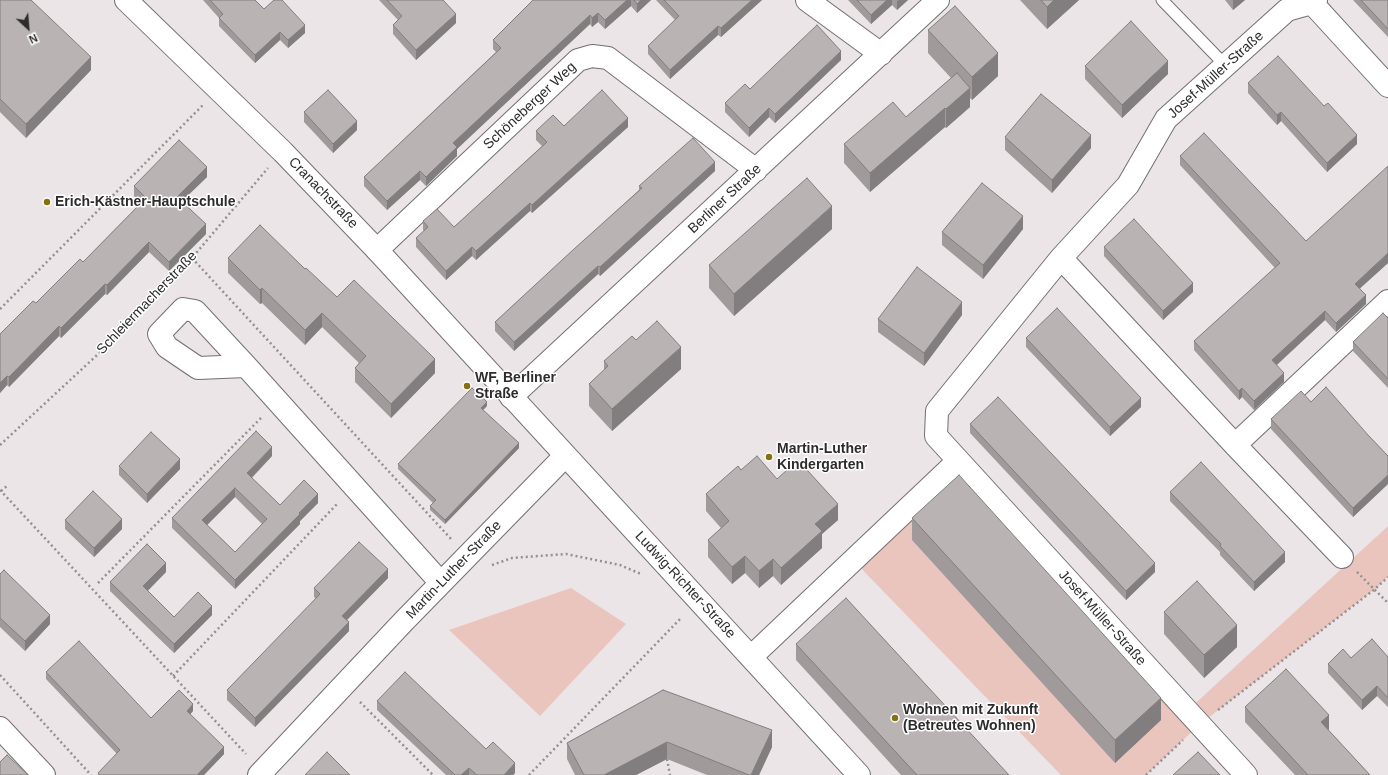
<!DOCTYPE html>
<html>
<head>
<meta charset="utf-8">
<style>
  body { margin:0 }
  #map { position:relative; width:1388px; height:775px; overflow:hidden; background:#ebe5e8; font-family:Helvetica,sans-serif }
  canvas { display:block }
  .north { position:absolute; left:8px; top:8px; width:40px; height:40px; -webkit-text-stroke:3px #fff; paint-order:stroke; rotate:154deg; font-size:11px; font-weight:700; line-height:16px; text-align:center; color:#2d2b2c }
  .north::after { content:''; display:block; margin:auto; width:14px; height:18px; background:#2d2b2c; clip-path:polygon(50% 0,100% 100%,50% 72%,0 100%) }
</style>
</head>
<body>
<div id="map">
<canvas width="1388" height="775"></canvas>
<div class="north">N</div>
</div>
<script>
const ctx = document.querySelector('canvas').getContext('2d');
ctx.lineJoin = 'round';
function fill(path, color) {
  ctx.fillStyle = color;
  ctx.fill(path, 'evenodd');
}
function toPath(rows) {
  const path = new Path2D();
  for (const r of rows) {
    path.moveTo(r[0], r[1]);
    for (let i = 2; i < r.length; i += 2) path.lineTo(r[i], r[i + 1]);
  }
  return path;
}
function strokePath(path, color, width, dash) {
  ctx.strokeStyle = color;
  ctx.lineWidth = width;
  ctx.lineCap = dash ? 'butt' : 'round';
  ctx.setLineDash(dash || []);
  ctx.stroke(path);
}
function drawText(font, color, halo, rows, align = 'center') {
  ctx.font = font + ' Helvetica,sans-serif';
  ctx.lineWidth = 3;
  ctx.setLineDash([]);
  ctx.textBaseline = 'middle';
  ctx.strokeStyle = halo;
  ctx.fillStyle = color;
  for (const [text, x, y, turn = 0] of rows) {
    ctx.save();
    ctx.translate(x, y);
    ctx.rotate((+turn || 0) * Math.PI / 180);
    ctx.textAlign = isNaN(turn) ? turn : align;
    if (halo) ctx.strokeText(text, 0, 0);
    ctx.fillText(text, 0, 0);
    ctx.restore();
  }
}
fill(toPath([
  [958,461,1187,711,1388,526,1388,577,1375,589,1199,725,1146,775,1061,775,853,560],
  [571,588,626,624,540,716,449,630]
]), '#eac5be');
const lane = toPath([
  [1162,0,1226,66]
]);
const street = toPath([
  [807,0,881,54],
  [1312,3,1388,86],
  [377,250,578,60,592,56,608,58,756,170],
  [1061,258,1235,445,1342,557],
  [246,366,198,368,167,347,159,334,183,309,195,311,246,366,441,583],
  [511,397,938,0],
  [1235,445,1388,301],
  [751,657,958,461],
  [0,728,44,775],
  [259,775,404,621,565,456],
  [1246,775,936,436,937,411,1061,258,1128,185,1166,119,1287,10,1312,3,1316,0]
]);
const secondary = toPath([
  [126,0,283,152,377,250,859,775]
]);
strokePath(lane, '#746f71', 13);
strokePath(street, '#746f71', 24);
strokePath(secondary, '#746f71', 24);
strokePath(toPath([
  [192,258,452,540],
  [0,309,203,105],
  [0,445,109,344,192,258,268,168],
  [0,490,246,754],
  [1,491,7,486],
  [492,565,512,558,566,554,620,565,641,574],
  [1357,572,1388,603],
  [98,583,261,418],
  [0,675,91,775],
  [173,676,338,503],
  [360,702,433,775],
  [1218,710,1375,589,1388,577],
  [667,759,670,775],
  [529,775,682,617],
  [1146,775,1183,740]
]), '#948f92', 2.5, [2, 3]);
strokePath(lane, '#fff', 11);
strokePath(street, '#fff', 22);
strokePath(secondary, '#fff', 22);
fill(toPath([
  [0,0,91,70,26,138,0,112],
  [203,0,255,0,264,9,305,33,288,48,280,40,255,63,219,26,219,18],
  [379,0,443,0,456,23,416,60,393,34,393,25,398,20],
  [533,0,651,0,637,13,631,6,605,29,598,22,592,27,590,24,457,149,457,156,426,186,420,180,387,210,364,186,364,177,496,52,493,49,493,40],
  [656,0,762,0,721,37,718,35,670,79,648,54,648,46,675,20],
  [848,0,908,0,897,10,892,5,871,24],
  [1020,0,1079,0,1047,29],
  [1225,0,1245,0,1233,10],
  [1353,0,1388,0,1388,37],
  [928,30,998,76,972,100,970,98,970,107,946,128,945,127,870,192,844,163,844,144,906,117,951,78,928,53],
  [841,60,775,123,769,117,749,137,725,112,725,103,750,89],
  [1085,66,1168,74,1122,118,1085,79],
  [1248,83,1357,144,1327,172,1281,121,1277,125,1248,93],
  [304,112,357,130,333,153,304,122],
  [564,126,628,127,532,213,530,211,476,260,472,256,446,280,416,247,416,238,424,231,423,230,423,221,454,227,542,146,536,140,536,131],
  [1005,137,1091,148,1052,193,1005,150],
  [1180,156,1306,241,1388,263,1360,288,1366,304,1336,332,1325,320,1277,365,1284,382,1254,410,1242,397,1239,400,1194,350,1194,341,1275,268,1180,165],
  [715,171,600,276,598,274,514,351,495,331,495,322,639,190,639,186],
  [207,177,182,201,206,234,169,271,149,252,107,295,105,294,61,338,59,336,9,387,7,385,0,393,0,334,83,262,141,203,134,196,134,186],
  [832,229,734,316,709,288,709,265],
  [1023,229,983,279,942,245,942,232],
  [1104,247,1193,292,1163,320,1104,256],
  [228,258,305,269,337,297,435,373,391,418,355,382,355,368,359,363,322,327,305,345,262,303,260,304,228,273],
  [962,315,924,366,878,332,878,319],
  [1388,318,1388,388,1353,351,1353,342],
  [1026,338,1141,407,1110,436,1026,347],
  [636,340,681,369,612,431,589,406,589,384,604,370,604,361],
  [1311,402,1368,435,1388,456,1388,484,1353,517,1271,429,1271,419],
  [487,406,483,410,519,448,445,524,430,510,430,506,433,503,398,469,398,464],
  [970,424,1155,572,1126,600,970,433],
  [272,456,252,478,280,505,318,503,300,521,300,524,235,589,172,528,172,518],
  [235,497,262,524,235,552,207,525],
  [119,466,180,469,147,503,119,475],
  [741,470,777,479,838,520,822,534,822,548,781,585,773,576,759,588,745,573,732,584,708,557,708,540,721,528,706,511,706,494],
  [1170,492,1285,562,1254,591,1220,555,1220,552,1170,501],
  [912,518,1161,720,1115,763,912,540],
  [65,520,122,529,94,557,65,529],
  [166,572,148,591,174,617,212,615,174,653,110,591,110,582],
  [0,574,50,624,25,651,0,627],
  [388,578,347,620,349,631,255,727,227,700,227,690,316,599,314,597,314,588],
  [1164,612,1237,647,1204,678,1164,634],
  [796,644,1009,775,901,775,796,660],
  [1388,657,1388,707,1377,696,1362,710,1328,673,1328,664,1351,658],
  [46,672,151,718,193,711,190,714,224,754,204,775,98,775,98,773,117,754,46,679],
  [663,690,772,747,759,775,707,775,667,759,636,775,575,775,567,759,567,743],
  [377,701,486,749,515,773,513,775,446,775,377,710],
  [1245,707,1329,729,1328,730,1370,775,1295,775,1245,722]
]), '#a09a9b');
fill(toPath([
  [627,0,631,0,631,6,605,29,605,20],
  [641,0,651,0,637,13,637,4],
  [752,0,762,0,721,37,721,28],
  [887,0,892,0,892,5,871,24,871,15],
  [899,0,908,0,897,10,897,1],
  [1054,0,1079,0,1047,29,1047,7],
  [1233,0,1245,0,1233,10],
  [598,13,598,22,592,27,592,18],
  [456,14,456,23,416,60,416,50],
  [590,15,590,24,457,149,457,156,426,186,426,177,453,143],
  [305,25,305,33,288,48,288,40],
  [718,26,718,35,670,79,670,70],
  [280,32,280,40,255,63,255,55],
  [841,51,841,60,775,123,775,114],
  [998,53,998,76,972,100,972,77],
  [91,57,91,70,26,138,26,124],
  [1168,61,1168,74,1122,118,1122,105],
  [970,88,970,107,946,128,946,109],
  [769,108,769,117,749,137,749,128],
  [945,108,945,127,870,192,870,173],
  [1281,112,1281,121,1277,125,1277,115],
  [628,118,628,127,532,213,532,205],
  [357,121,357,130,333,153,333,144],
  [1091,135,1091,148,1052,193,1052,180],
  [1357,135,1357,144,1327,172,1327,163],
  [715,162,715,171,600,276,600,267],
  [207,167,207,177,177,206,177,197],
  [420,171,420,180,387,210,387,201],
  [530,203,530,211,476,260,476,251],
  [832,206,832,229,734,316,734,294],
  [1023,216,1023,229,983,279,983,265],
  [206,224,206,234,169,271,169,262],
  [149,242,149,252,107,295,107,285],
  [472,247,472,256,446,280,446,271],
  [1388,253,1388,263,1355,293,1355,284],
  [598,266,598,274,514,351,514,342],
  [1193,283,1193,292,1163,320,1163,311],
  [105,284,105,294,61,338,61,328],
  [262,288,262,303,260,304,260,290],
  [1366,295,1366,304,1336,332,1336,323],
  [962,302,962,315,924,366,924,353],
  [1325,311,1325,320,1272,369,1272,360],
  [322,313,322,327,305,345,305,330],
  [59,326,59,336,9,387,9,377],
  [681,347,681,369,612,431,612,409],
  [435,359,435,373,391,418,391,404],
  [1284,373,1284,382,1254,410,1254,401],
  [7,376,7,385,0,393,0,383],
  [1242,388,1242,397,1239,400,1239,391],
  [1141,398,1141,407,1110,436,1110,427],
  [487,402,487,406,481,412,481,408],
  [519,443,519,448,445,524,445,520],
  [272,447,272,456,247,482,247,473],
  [180,459,180,469,147,503,147,494],
  [1388,475,1388,484,1353,517,1353,508],
  [235,488,235,497,202,530,202,520],
  [318,494,318,503,300,521,300,524,235,589,235,580],
  [838,504,838,520,822,534,822,548,781,585,781,568,815,524],
  [122,519,122,529,94,557,94,548],
  [1285,552,1285,562,1254,591,1254,582],
  [745,556,745,573,732,584,732,567],
  [773,559,773,576,759,588,759,571],
  [166,563,166,572,143,595,143,586],
  [1155,563,1155,572,1126,600,1126,591],
  [388,569,388,578,342,625,342,616],
  [212,606,212,615,174,653,174,644],
  [50,615,50,624,25,651,25,641],
  [349,622,349,631,255,727,255,718],
  [1237,625,1237,647,1204,678,1204,655],
  [1377,686,1377,696,1362,710,1362,700],
  [1161,698,1161,720,1115,763,1115,740],
  [193,704,193,711,187,718,187,711],
  [1329,715,1329,729,1321,737,1321,722],
  [772,730,772,747,759,775,751,775],
  [667,742,667,759,636,775,604,775],
  [224,747,224,754,204,775,197,775],
  [515,763,515,773,513,775,504,775],
  [469,768,469,775,461,775]
]), '#827d7e');
const building = toPath([
  [0,0,31,0,91,57,26,124,0,99,0,0],
  [210,0,255,0,264,9,274,0,282,0,305,25,288,40,280,32,255,55,219,18,223,14,210,0],
  [387,0,443,0,456,14,416,50,393,25,402,16,387,0],
  [533,0,627,0,605,20,598,13,592,18,590,15,453,143,457,147,426,177,420,171,387,201,364,177,501,48,493,40,533,0],
  [634,0,641,0,637,4,634,0],
  [664,0,752,0,721,28,718,26,670,70,648,46,679,16,664,0],
  [857,0,887,0,871,15,857,0],
  [1041,0,1054,0,1047,7,1041,0],
  [1361,0,1388,0,1388,29,1361,0],
  [955,6,998,53,972,77,928,30,955,6],
  [1131,21,1168,61,1122,105,1085,66,1131,21],
  [817,25,841,51,775,114,769,108,749,128,725,103,745,84,750,89,817,25],
  [1278,56,1324,106,1328,103,1357,135,1327,163,1281,112,1277,115,1248,83,1278,56],
  [957,73,970,88,946,109,945,108,870,173,844,144,893,102,906,117,957,73],
  [328,90,357,121,333,144,304,112,328,90],
  [602,90,628,118,532,205,530,203,476,251,472,247,446,271,416,238,428,227,423,221,437,209,454,227,547,142,536,131,553,115,564,126,602,90],
  [1041,94,1091,135,1052,180,1005,137,1041,94],
  [1204,133,1306,241,1388,166,1388,253,1355,284,1366,295,1336,323,1325,311,1272,360,1284,373,1254,401,1242,388,1239,391,1194,341,1280,263,1180,156,1204,133],
  [693,138,715,162,600,267,598,266,514,342,495,322,574,249,642,188,639,186,693,138],
  [179,140,207,167,177,197,206,224,169,262,149,242,107,285,105,284,61,328,59,326,9,377,7,376,0,383,0,334,33,301,36,303,80,259,83,262,146,198,134,186,179,140],
  [807,178,832,206,734,294,709,265,807,178],
  [982,183,1023,216,983,265,942,232,982,183],
  [1134,219,1193,283,1163,311,1104,247,1134,219],
  [260,225,305,269,306,268,337,297,354,280,435,359,391,404,355,368,366,356,322,313,305,330,262,288,260,290,228,258,260,225],
  [917,267,962,302,924,353,878,319,917,267],
  [1057,308,1141,398,1110,427,1026,338,1057,308],
  [1383,313,1388,318,1388,379,1353,342,1383,313],
  [657,321,681,347,612,409,589,384,608,366,604,361,632,336,636,340,657,321],
  [1326,387,1368,435,1388,456,1388,475,1353,508,1271,419,1301,391,1311,402,1326,387],
  [472,388,487,402,481,408,519,443,445,520,430,506,436,500,398,464,472,388],
  [998,397,1155,563,1126,591,970,424,998,397],
  [256,431,272,447,247,473,280,505,304,480,318,494,299,513,300,514,235,580,172,518,256,431],
  [235,488,267,519,235,552,202,520,235,488],
  [151,432,180,459,147,494,119,466,151,432],
  [757,456,777,479,798,460,838,504,815,524,822,531,781,568,773,559,759,571,745,556,732,567,708,540,729,521,706,494,738,466,741,470,757,456],
  [1201,462,1285,552,1254,582,1220,546,1221,544,1170,492,1201,462],
  [959,475,1161,698,1115,740,912,518,959,475],
  [93,491,122,519,94,548,65,520,93,491],
  [359,542,388,569,342,616,349,622,255,718,227,690,320,594,314,588,359,542],
  [147,544,166,563,143,586,174,617,198,592,212,606,174,644,110,582,147,544],
  [4,570,50,615,25,641,0,618,0,574,4,570],
  [1197,581,1237,625,1204,655,1164,612,1197,581],
  [846,598,1009,775,917,775,796,644,846,598],
  [1372,639,1388,657,1388,698,1377,686,1362,700,1328,664,1343,649,1351,658,1372,639],
  [79,641,151,718,179,690,193,704,187,711,224,747,197,775,100,775,98,773,120,750,46,672,79,641],
  [1286,669,1329,715,1321,722,1370,775,1308,775,1245,707,1286,669],
  [405,672,486,749,493,742,515,763,504,775,477,775,469,768,461,775,455,775,377,701,405,672],
  [663,690,772,730,751,775,749,775,667,742,604,775,584,775,567,743,663,690],
  [327,752,350,775,305,775,327,752],
  [1198,752,1220,775,1173,775,1198,752],
  [7,755,28,775,0,775,0,762,7,755]
]);
fill(building, '#bab3b4');
strokePath(building, '#827d7e', 1);
for (const [x, y, r, color] of [
  [47,202,4,"#857112"],
  [467,386,4,"#857112"],
  [769,457,4,"#857112"],
  [895,718,4,"#857112"]
]) {
  const dot = new Path2D();
  dot.arc(x, y, r, 0, 2 * Math.PI);
  ctx.fillStyle = color;
  ctx.fill(dot);
  strokePath(dot, '#fff', 1.5);
}
drawText('14px', '#2d2b2c', '#fff', [
  ["Josef-Müller-Straße",1216,75,-42],
  ["Schöneberger Weg",530,106,-43],
  ["Cranachstraße",323,193,46],
  ["Berliner Straße",725,199,-43],
  ["Schleiermacherstraße",147,303,-46],
  ["Martin-Luther-Straße",454,570,-46],
  ["Ludwig-Richter-Straße",685,585,47],
  ["Josef-Müller-Straße",1102,618,48]
]);
drawText('bold 14px', '#2d2b2c', '#fff', [
  ["Erich-Kästner-Hauptschule",55,202],
  ["WF, Berliner",475,378],
  ["Straße",475,394],
  ["Martin-Luther",777,449],
  ["Kindergarten",777,465],
  ["Wohnen mit Zukunft",903,710],
  ["(Betreutes Wohnen)",903,726]
], 'left');
</script>
</body>
</html>
